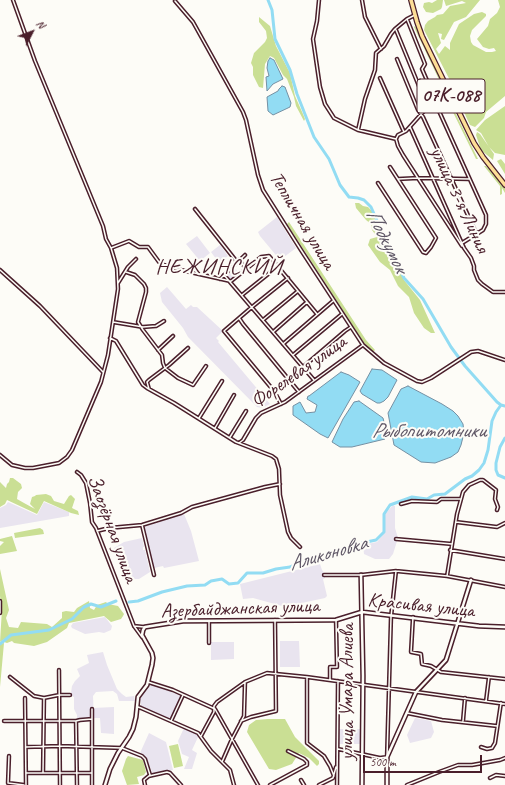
<!DOCTYPE html>
<html>
<head>
<meta charset="utf-8">
<style>
  body { margin:0 }
  #map { position:relative; width:505px; height:785px; overflow:hidden; background:#fdfcf7; font-family:Caveat,sans-serif }
  canvas { display:block }
  .north { position:absolute; left:12px; top:12px; width:40px; height:40px; -webkit-text-stroke:3px #fdfcf7; paint-order:stroke; rotate:48deg; font-size:11px; font-weight:700; line-height:16px; text-align:center; color:#4a1f2b }
  .north::after { content:''; display:block; margin:auto; width:14px; height:18px; background:#4a1f2b; clip-path:polygon(50% 0,100% 100%,50% 72%,0 100%) }
  .scale { position:absolute; left:363px; top:755px; width:119px; height:18px; box-sizing:border-box; border:2px solid #4a1f2b; border-top:0; padding-left:5px; font-size:12px; line-height:14px; white-space:nowrap; color:#4a1f2b; -webkit-text-stroke:3px #fdfcf7; paint-order:stroke }
</style>
</head>
<body>
<div id="map">
<canvas width="505" height="785"></canvas>
<div class="north">N</div>
<div class="scale">500 m</div>
</div>
<script>
const ctx = document.querySelector('canvas').getContext('2d');
ctx.lineJoin = 'round';
function fill(path, color) {
  ctx.fillStyle = color;
  ctx.fill(path, 'evenodd');
}
function toPath(rows) {
  const path = new Path2D();
  for (const r of rows) {
    path.moveTo(r[0], r[1]);
    for (let i = 2; i < r.length; i += 2) path.lineTo(r[i], r[i + 1]);
  }
  return path;
}
function strokePath(path, color, width, dash) {
  ctx.strokeStyle = color;
  ctx.lineWidth = width;
  ctx.lineCap = dash ? 'butt' : 'round';
  ctx.setLineDash(dash || []);
  ctx.stroke(path);
}
function drawText(font, color, halo, rows, align = 'center') {
  ctx.font = font + ' Caveat,sans-serif';
  ctx.lineWidth = 4;
  ctx.setLineDash([]);
  ctx.textBaseline = 'middle';
  ctx.strokeStyle = halo;
  ctx.fillStyle = color;
  for (const [text, x, y, turn = 0] of rows) {
    ctx.save();
    ctx.translate(x, y);
    ctx.rotate((+turn || 0) * Math.PI / 180);
    ctx.textAlign = isNaN(turn) ? turn : align;
    if (halo) ctx.strokeText(text, 0, 0);
    ctx.fillText(text, 0, 0);
    ctx.restore();
  }
}
fill(toPath([
  [277,217,296,248,280,260,260,236,258,232],
  [197,236,210,253,200,261,186,244],
  [220,245,228,256,219,263,211,252],
  [233,266,239,273,232,281,230,281,224,275],
  [167,287,186,309,191,305,193,307,197,307,223,331,216,338,219,341,218,342,270,404,262,408,257,407,188,337,183,328,162,302,160,293],
  [8,502,37,515,44,502,69,512,69,516,0,528,0,508,6,505],
  [393,505,395,506,395,528,398,538,393,554,389,559,375,559,364,554,363,545,377,542,385,532,385,514],
  [184,514,191,531,199,561,164,568,163,566,154,568,144,527],
  [142,538,144,547,143,547,143,550,145,550,150,572,139,579,130,579,118,558,114,548,124,542],
  [320,564,322,570,325,574,325,578,323,579,327,596,325,598,297,604,282,606,253,598,243,599,240,584],
  [105,617,112,626,111,630,104,633,99,632,85,634,72,628,71,626,73,623],
  [280,641,299,641,300,667,280,667],
  [211,642,234,642,234,659,211,660],
  [103,652,107,665,117,689,122,694,126,697,134,696,135,701,119,701,117,694,113,691,96,692,93,696,94,721,77,721,77,715,74,709,74,697,72,696,71,693,72,686,75,681,80,676,77,669,89,663,87,655],
  [152,684,181,696,170,719,141,706,140,698],
  [114,707,114,734,101,733,100,718,94,718,93,708],
  [415,718,431,721,434,732,431,738,410,743,407,735],
  [184,728,199,735,192,750,197,753,192,769,184,769,189,757,182,754,178,741],
  [338,729,360,729,360,744,338,744],
  [149,733,166,742,173,770,153,774,152,772,147,759,140,753]
]), '#e9e4ef');
fill(toPath([
  [437,0,443,0,442,7,441,9,433,13,426,12,423,7,424,3,429,2,432,3],
  [444,0,480,0,466,17,454,22,444,40,441,39,442,34,438,33,441,43,436,49,439,54,445,46,450,50,450,43,459,24,474,14,482,12,486,14,486,16,472,30,470,36,471,42,473,45,486,52,492,52,496,51,494,48,489,49,483,47,477,39,488,26,490,19,497,13,500,7,498,0,505,0,505,96,486,112,484,118,475,127,470,125,468,121,458,98,456,92,424,30,425,25,428,21,435,17,437,15,443,14,450,6,466,3,462,1,446,6],
  [259,17,270,26,276,46,290,73,295,96,303,114,305,119,304,121,296,106,294,97,287,79,283,75,274,58,270,56,265,64,263,88,259,87,253,75,253,67,251,63,254,53,265,42,267,38,266,31,259,22],
  [415,26,444,86,444,87,442,86,414,27],
  [447,97,448,98,478,159,476,159,446,98],
  [505,106,505,155,495,153,489,147,481,133,476,130,485,120],
  [477,132,480,134,494,154,493,160,481,150,476,135],
  [501,159,505,164,505,174,497,161],
  [484,166,486,166,505,186,505,193,502,188,502,194,500,195,500,186],
  [355,203,359,203,363,206,368,207,373,212,388,249,393,255,399,270,404,280,420,300,435,333,431,333,424,328,414,313,409,297,398,286,390,270,380,262,368,245,370,239,377,237,372,230,371,224,366,220,356,208],
  [289,222,366,340,375,350,374,351,372,351,364,343,287,224],
  [10,478,13,478,21,484,22,488,18,492,17,499,24,503,35,509,30,504,32,497,35,496,36,495,46,494,51,496,54,501,64,504,69,496,71,495,75,499,72,508,78,511,79,515,71,513,44,501,37,514,7,500,5,504,0,507,0,482,6,488,7,484,9,482],
  [40,528,43,530,44,534,15,538,14,533],
  [12,536,17,551,0,554,0,546,4,542,0,541,0,539],
  [0,569,9,610,6,618,9,627,18,628,21,622,47,624,52,627,62,618,62,612,66,611,74,612,77,608,89,601,90,608,94,610,97,605,106,602,108,604,118,606,124,614,123,616,121,619,111,622,104,616,69,623,67,628,47,642,34,646,14,643,12,641,7,643,4,642,6,640,6,638,0,642,2,609,0,596],
  [4,643,0,687,0,644],
  [268,719,285,719,295,737,319,761,319,764,317,766,309,758,299,753,292,764,276,770,269,769,247,732,249,725,256,720],
  [178,744,183,766,174,768,169,746],
  [128,756,143,760,146,772,144,775,137,777,139,784,127,785,122,771,126,759]
]), '#cadf94');
const water = toPath([
  [270,58,274,60,283,79,273,84,267,91,266,77,269,76,267,68,268,61,270,58],
  [282,86,285,87,291,103,290,107,273,115,268,111,267,97,278,91,279,89,282,86],
  [372,369,382,370,397,380,388,397,384,401,380,403,377,403,362,394,360,391,372,369],
  [341,372,349,375,360,382,328,438,320,434,293,415,293,406,300,402,306,413,315,412,317,405,307,399,308,396,309,396,341,372],
  [408,386,442,404,453,411,458,416,463,424,464,433,461,445,458,452,451,457,435,463,421,462,394,445,388,413,401,389,408,386],
  [359,401,383,418,386,430,385,439,352,447,340,447,332,442,343,419,354,402,359,401]
]);
fill(water, '#92dcf3');
strokePath(water, '#7590a3', 1);
strokePath(toPath([
  [268,0,272,10,275,39,290,70,297,94,314,137,329,159,340,185,349,197,358,198,364,200,371,207,387,243,404,278,423,299,451,347,465,366,497,402,501,405,505,406],
  [505,438,500,447,496,463,496,470,498,475,505,478],
  [129,602,138,601,162,592,187,586,205,585,211,581,222,579,229,584,238,583,247,573,263,573,276,569,290,567,302,561,312,562,326,554,331,553,336,555,347,553,362,543,376,540,384,532,384,514,390,505,412,497,427,499,434,495,445,494,465,479,472,476,479,470,484,463,488,450,492,421,496,412,501,405],
  [0,644,11,635,49,630,72,619,84,607,91,604,101,607,116,601]
]), '#92dcf3', 3);
const street = toPath([
  [13,0,35,61,103,226,106,239,111,248],
  [319,0,317,21,313,39,320,87,325,104,334,118,358,130,396,139],
  [362,0,365,17,381,49],
  [175,1,193,22,243,112,246,120,258,175,263,190,301,250,363,345,384,363,417,381,422,382,431,378,471,352,478,351,505,360],
  [407,19,425,64,422,69,435,99],
  [396,30,423,96,429,105],
  [397,59,418,110,423,117,477,235],
  [380,78,404,132],
  [410,127,464,248,471,258,474,266,474,270,478,280,482,284,493,292,505,292],
  [358,130,365,99,375,70,376,53,384,46,391,34,395,29,407,19,415,15],
  [396,139,398,135,406,131,434,100,486,215,486,224,483,230,462,243],
  [396,139,398,146,403,155,462,246],
  [398,179,418,178,469,179],
  [378,183,423,252,426,253,431,247,436,238,390,167],
  [195,209,237,262],
  [239,260,246,268],
  [0,270,40,306,103,372],
  [126,272,135,275,144,284,146,288,146,292,138,322,143,330,162,355,163,363,165,368,178,378,193,385,206,366],
  [224,275,314,380],
  [220,279,245,255],
  [230,282,261,257,269,256,317,314],
  [118,283,128,267,136,259],
  [242,295,277,267],
  [252,307,224,331,274,391,281,404],
  [252,307,288,278],
  [239,318,243,324,299,392],
  [263,320,298,291],
  [113,322,143,327,156,326,164,321],
  [273,332,307,302],
  [110,338,116,341,143,385,147,388,174,403,236,442,272,456,276,459,279,469,280,495,288,532,291,538,300,547],
  [283,344,333,301],
  [158,350,173,336],
  [293,355,342,314],
  [303,367,345,331,351,327],
  [149,389,147,382,149,380,169,365,188,348],
  [199,418,222,381],
  [215,428,234,395],
  [230,437,246,411],
  [239,443,243,440,256,418,261,413,285,402,363,345],
  [0,455,12,465,25,468,33,468,59,463,67,457,72,450,101,382,108,355,118,289,117,268,111,248,129,241,139,247,148,247,159,262,164,265,181,270,230,281],
  [77,472,81,475,86,483,90,503,92,522,96,528,134,626,142,637],
  [401,504,412,501,437,502,441,499,460,499],
  [456,522,497,527,505,523],
  [142,525,154,575],
  [97,531,109,528,142,525,181,513,192,507,265,487,280,484],
  [396,539,452,544],
  [450,550,505,559],
  [324,575,361,575,396,571,447,576,505,587],
  [447,576,457,514,463,492,469,485,480,480,483,480,496,490,495,499,498,507,497,510],
  [0,601,0,613],
  [413,617,411,652,421,654,422,664,431,666,441,672,505,679],
  [209,621,209,643],
  [134,626,144,627],
  [59,670,60,785],
  [10,677,34,696,44,698,59,695,70,695],
  [307,677,307,743,324,756,330,766,334,776],
  [330,680,330,667,337,667,336,620],
  [148,682,173,690,215,709,258,785],
  [25,698,26,785],
  [486,701,489,677],
  [138,707,141,708,198,733,211,751,230,770,234,785],
  [92,709,92,785],
  [407,713,442,720,497,726],
  [4,721,76,721,80,720,92,719],
  [76,721,77,785],
  [171,721,183,695],
  [241,721,251,717,276,711,275,620],
  [463,721,465,698],
  [201,736,214,712,214,706,217,702,245,682,267,673,307,677,505,704],
  [26,747,60,746,122,748,142,756,145,759,150,775,144,780,145,785],
  [481,747,487,749,492,748,495,743,501,703],
  [338,749,380,758,387,757,391,617,396,571],
  [9,756,8,783,24,785],
  [222,762,232,739,244,716,245,682],
  [26,773,92,773],
  [43,773,44,698],
  [149,776,167,772,170,773,181,785],
  [490,778,496,775,505,776],
  [301,780,304,785],
  [270,785,307,765,307,762,304,759,288,751],
  [319,785,333,778,336,767],
  [337,785,338,681],
  [407,785,439,772,458,765,472,765,500,760,505,758]
]);
const secondary = toPath([
  [361,575,363,676,362,785],
  [105,785,110,769,118,753,129,737,133,729,136,717,138,697,147,685,152,665,153,658,152,653,142,635,143,630,145,627,183,621,336,620,362,612,479,626,505,627],
  [387,785,387,757,416,692,446,660,471,580]
]);
const primary = toPath([
  [411,0,417,22,422,36,474,143,483,157,505,185]
]);
strokePath(street, '#4a1f2b', 4.5);
strokePath(secondary, '#4a1f2b', 5.5);
strokePath(primary, '#4a1f2b', 6);
strokePath(street, '#fdfcf7', 1.5);
strokePath(secondary, '#fdfcf7', 2.5);
strokePath(primary, '#fdde96', 3.5);
for (const [x, y, w] of [
  [451,96,68]
]) {
  const box = new Path2D();
  box.roundRect(x - w / 2, y - 17, w, 34, 3);
  ctx.fillStyle = '#fdfcf7';
  ctx.fill(box);
  strokePath(box, '#4a1f2b', 1);
}
drawText('bold 19px', '#4a1f2b', null, [
  ["07К-088",451,96]
]);
drawText('20px', '#4a1f2b', '#fdfcf7', [
  ["улица 3-я Линия",459,200,65],
  ["Тепличная улица",302,221,59],
  ["Форелевая улица",299,372,-35],
  ["Заозёрная улица",112,529,70],
  ["Красивая улица",421,606,6],
  ["Азербайджанская улица",240,609,-2],
  ["улица Умара Алиева",348,692,-90]
]);
drawText('italic 21px', '#605867', '#fdfcf7', [
  ["Подкумок",386,241,63],
  ["Рыбопитомники",429,431],
  ["Аликоновка",328,554,-16]
]);
ctx.letterSpacing = '1px';
drawText('22px', '#4a1f2b', '#fdfcf7', [
  ["НЕЖИНСКИЙ",219,267]
]);
ctx.letterSpacing = '0px';
</script>
</body>
</html>
